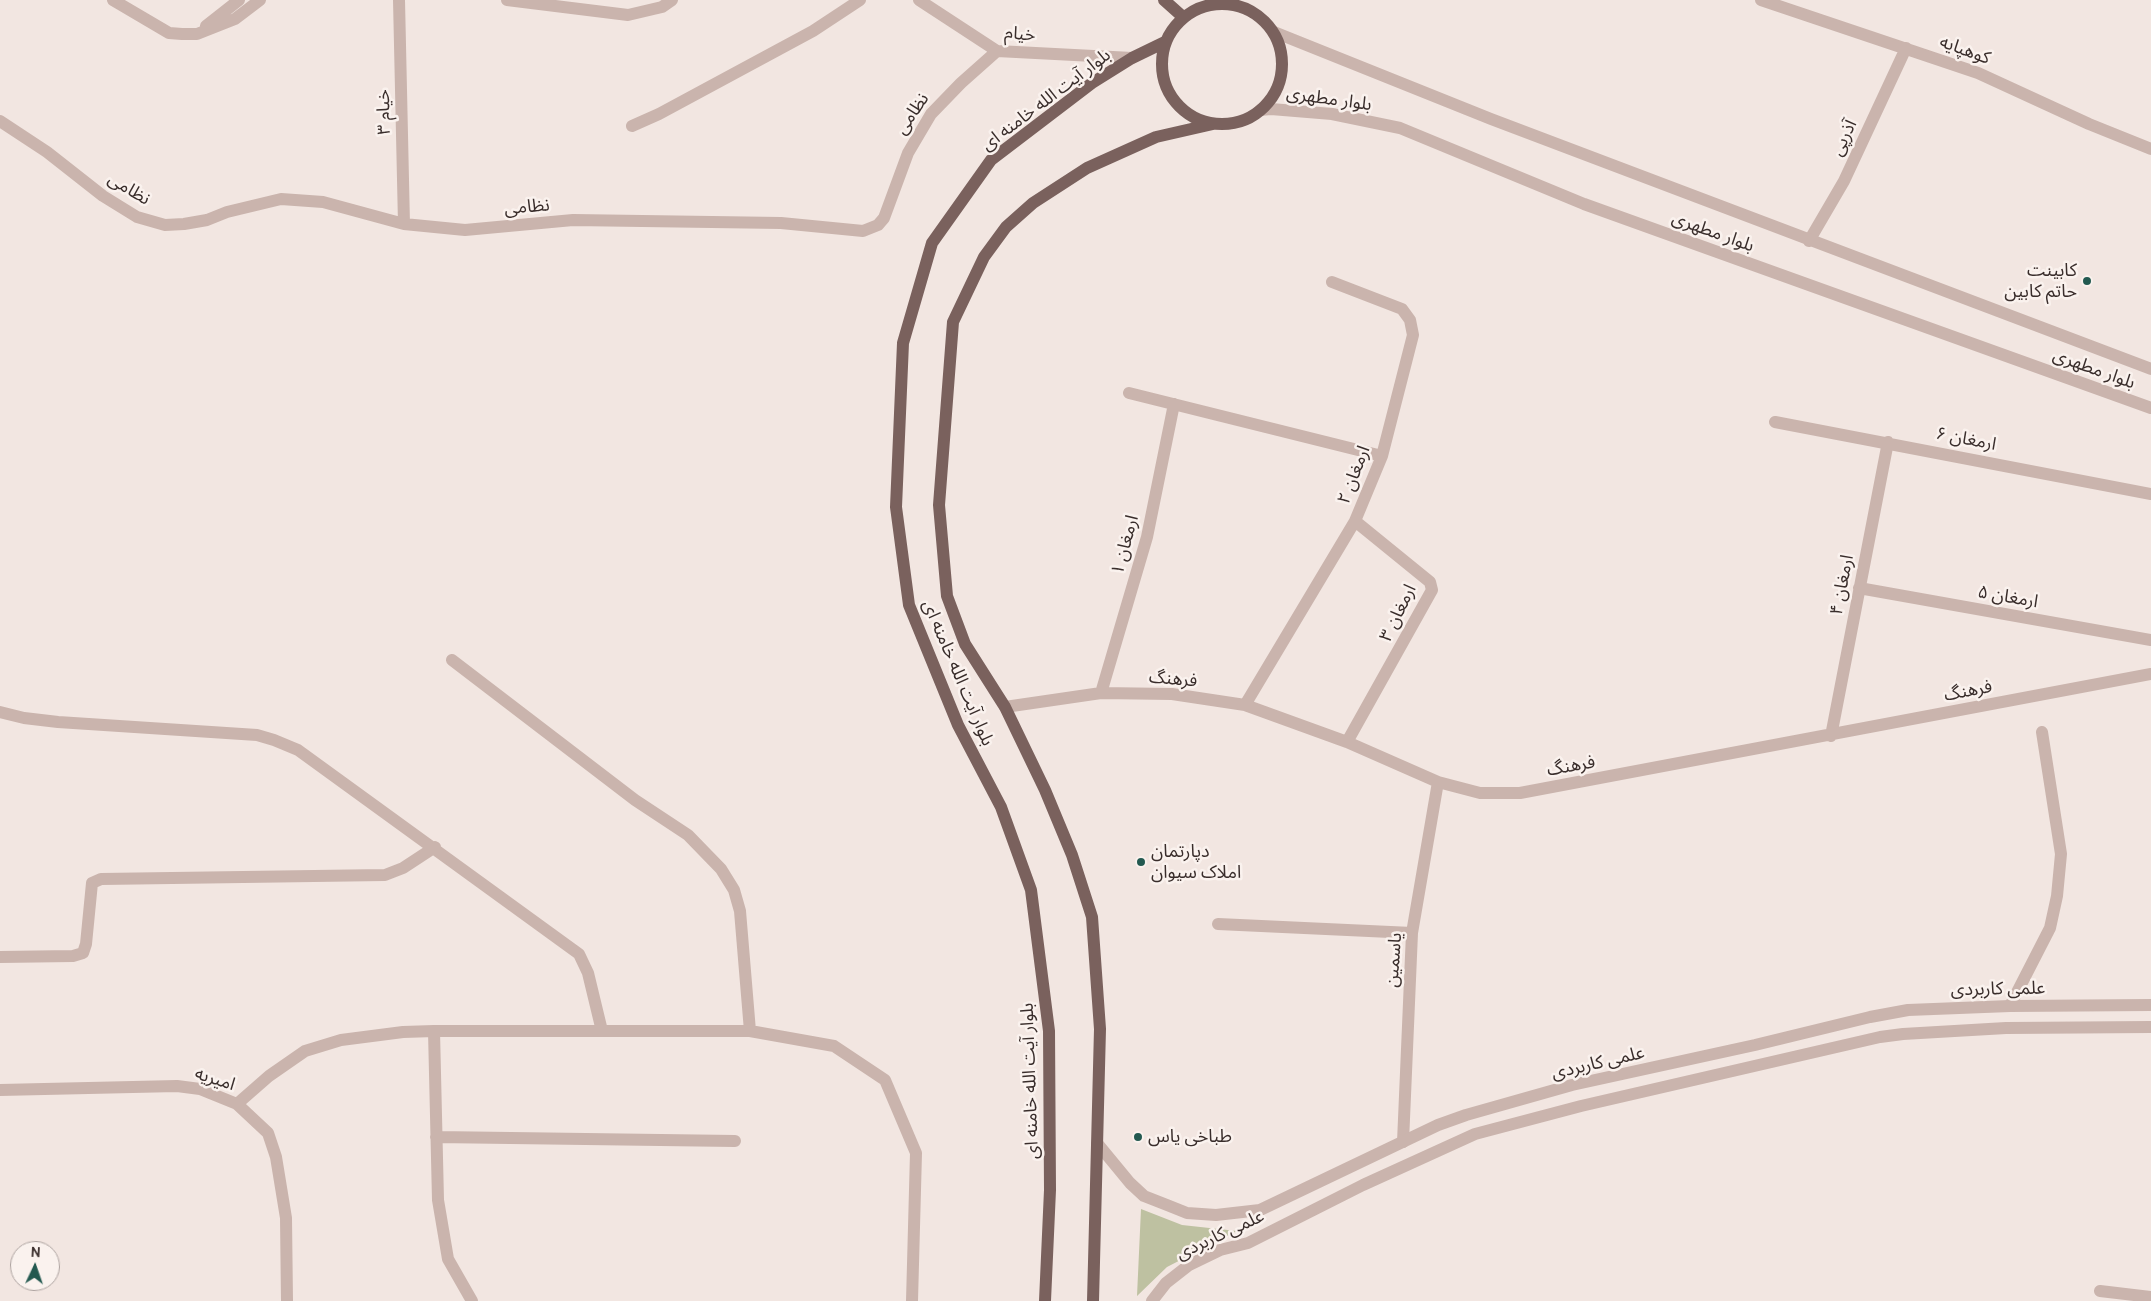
<!DOCTYPE html>
<html>
<head>
<meta charset="utf-8">
<style>
  body { margin:0 }
  #map { position:relative; width:2151px; height:1301px; overflow:hidden; background:#f2e6e1; font-family:Cabin,sans-serif }
  canvas { display:block }
  .north { position:absolute; left:10px; top:1241px; width:50px; height:50px; box-sizing:border-box; background:#faf2ee; border:1px solid #ada3a0; border-radius:50%; rotate:3deg; font-size:14px; font-weight:700; line-height:20px; text-align:center; color:#392d2b }
  .north::after { content:''; display:block; margin:auto; width:18px; height:22px; background:#235950; clip-path:polygon(50% 0,100% 100%,50% 72%,0 100%) }
</style>
</head>
<body>
<div id="map">
<canvas width="2151" height="1301"></canvas>
<div class="north">N</div>
</div>
<script>
const ctx = document.querySelector('canvas').getContext('2d');
ctx.lineJoin = 'round';
function fill(path, color) {
  ctx.fillStyle = color;
  ctx.fill(path, 'evenodd');
}
function toPath(rows) {
  const path = new Path2D();
  for (const r of rows) {
    if (r.length === 3) {
      path.moveTo(r[0] + r[2], r[1]);
      path.arc(r[0], r[1], r[2], 0, 2 * Math.PI);
      continue;
    }
    path.moveTo(r[0], r[1]);
    for (let i = 2; i < r.length; i += 2) path.lineTo(r[i], r[i + 1]);
  }
  return path;
}
function strokePath(path, color, width, dash) {
  ctx.strokeStyle = color;
  ctx.lineWidth = width;
  ctx.lineCap = dash ? 'butt' : 'round';
  ctx.setLineDash(dash || []);
  ctx.stroke(path);
}
function drawText(font, color, halo, rows, align = 'center') {
  ctx.font = font + ' Cabin,"Noto Sans Arabic",sans-serif';
  ctx.lineWidth = 5;
  ctx.setLineDash([]);
  ctx.textBaseline = 'middle';
  ctx.strokeStyle = halo;
  ctx.fillStyle = color;
  for (const [text, x, y, turn = 0] of rows) {
    ctx.save();
    ctx.translate(x, y);
    ctx.rotate((+turn || 0) * Math.PI / 180);
    ctx.textAlign = isNaN(turn) ? turn : align;
    if (halo) ctx.strokeText(text, 0, 0);
    ctx.fillText(text, 0, 0);
    ctx.restore();
  }
}
fill(toPath([
  [1141,1209,1182,1225,1237,1231,1167,1267,1137,1296]
]), '#bec1a1');
strokePath(toPath([
  [113,0,169,33,182,34,197,34,235,19,260,0],
  [399,0,404,224],
  [507,0,628,15,662,7,672,0],
  [919,0,997,51,1132,58],
  [1761,0,1978,73,2089,124,2151,149],
  [206,26,239,0],
  [0,121,47,152,103,196,137,217,165,225,184,224,207,220,227,212,281,199,323,202,404,224,465,230,573,220,781,223,863,231,878,225,884,218,908,153,931,114,961,83,997,51],
  [632,126,659,114,813,31,860,0],
  [1809,241,1844,181,1906,48],
  [1129,393,1382,456],
  [1775,422,2151,494],
  [1859,588,2151,640],
  [452,660,635,800,688,835,721,869,734,890,740,911,750,1031],
  [1101,693,1147,537,1174,404],
  [1245,705,1355,521,1382,456,1413,335,1410,320,1402,309,1332,282],
  [1005,707,1101,693,1172,694,1245,705,1347,742,1438,782,1480,793,1520,793,2151,674],
  [0,712,24,718,58,722,257,735,274,740,298,750,579,954,588,973,602,1031],
  [1831,736,1888,442],
  [1347,742,1432,590,1430,582,1355,521],
  [1218,924,1412,933],
  [0,957,73,956,83,953,86,944,92,883,101,879,385,875,403,868,435,847],
  [2010,1006,2050,928,2057,896,2061,854,2042,732],
  [434,1031,438,1200,448,1259,472,1301],
  [0,1090,177,1086,200,1089,237,1104,268,1133,276,1157,286,1218,287,1301],
  [237,1104,269,1076,305,1051,341,1040,403,1032,434,1031,750,1031,834,1046,885,1080,916,1153,912,1301],
  [436,1137,735,1141],
  [1403,1142,1412,933,1438,782],
  [2100,1291,2151,1297]
]), '#cab4ad', 12);
strokePath(toPath([
  [1274,32,1491,119,2151,369],
  [1260,110,1271,109,1332,114,1400,128,1584,204,2151,408],
  [1097,1143,1130,1183,1144,1196,1167,1205,1187,1213,1216,1215,1260,1210,1438,1125,1466,1115,1572,1085,1755,1045,1870,1017,1908,1010,2010,1006,2151,1005],
  [1152,1301,1166,1283,1189,1265,1220,1250,1248,1243,1363,1185,1475,1134,1581,1106,1880,1037,1903,1034,2006,1028,2151,1027]
]), '#cab4ad', 12);
strokePath(toPath([
  [1164,0,1183,17],
  [1222,64,60],
  [1045,1301,1050,1190,1049,1031,1031,890,1001,807,958,725,909,605,896,507,903,343,932,243,991,160,1092,83,1132,58,1165,42],
  [1093,1301,1100,1029,1092,917,1072,855,1045,790,1005,707,965,644,947,596,939,505,953,322,984,257,1006,227,1033,203,1087,168,1156,137,1213,124]
]), '#7a615d', 12);
for (const [x, y, r, color] of [
  [2087,281,5,"#235950"],
  [1141,862,5,"#235950"],
  [1138,1137,5,"#235950"]
]) {
  const dot = new Path2D();
  dot.arc(x, y, r, 0, 2 * Math.PI);
  ctx.fillStyle = color;
  ctx.fill(dot);
  strokePath(dot, '#faf2ee', 2);
}
drawText('18px', '#392d2b', '#faf2ee', [
  ["خیام",1020,34,5],
  ["کوهپایه",1965,50,20],
  ["بلوار مطهری",1329,99,8],
  ["بلوار آیت الله خامنه ای",1046,100,-37],
  ["خیام ۳",384,112,-91],
  ["نظامی",912,114,-56],
  ["آذرپی",1844,138,-65],
  ["نظامی",129,189,31],
  ["نظامی",527,207,-5],
  ["بلوار مطهری",1713,232,20],
  ["بلوار مطهری",2094,369,20],
  ["ارمغان ۶",1966,439,11],
  ["ارمغان ۲",1354,475,-69],
  ["ارمغان ۱",1125,545,-75],
  ["ارمغان ۴",1842,585,-79],
  ["ارمغان ۵",2008,597,10],
  ["ارمغان ۳",1398,613,-64],
  ["بلوار آیت الله خامنه ای",958,673,67],
  ["فرهنگ",1173,679,5],
  ["فرهنگ",1968,691,-11],
  ["فرهنگ",1571,766,-10],
  ["یاسمین",1394,960,-86],
  ["علمی کاربردی",1998,989,-1],
  ["علمی کاربردی",1598,1063,-13],
  ["امیریه",215,1079,18],
  ["بلوار آیت الله خامنه ای",1030,1081,-92],
  ["علمی کاربردی",1220,1235,-25]
]);
drawText('18px', '#392d2b', '#faf2ee', [
  ["کابینت",2077,271,"right"],
  ["حاتم کابین",2077,292,"right"],
  ["دپارتمان",1151,852],
  ["املاک سیوان",1151,873],
  ["طباخی یاس",1148,1137]
], 'left');
</script>
</body>
</html>
